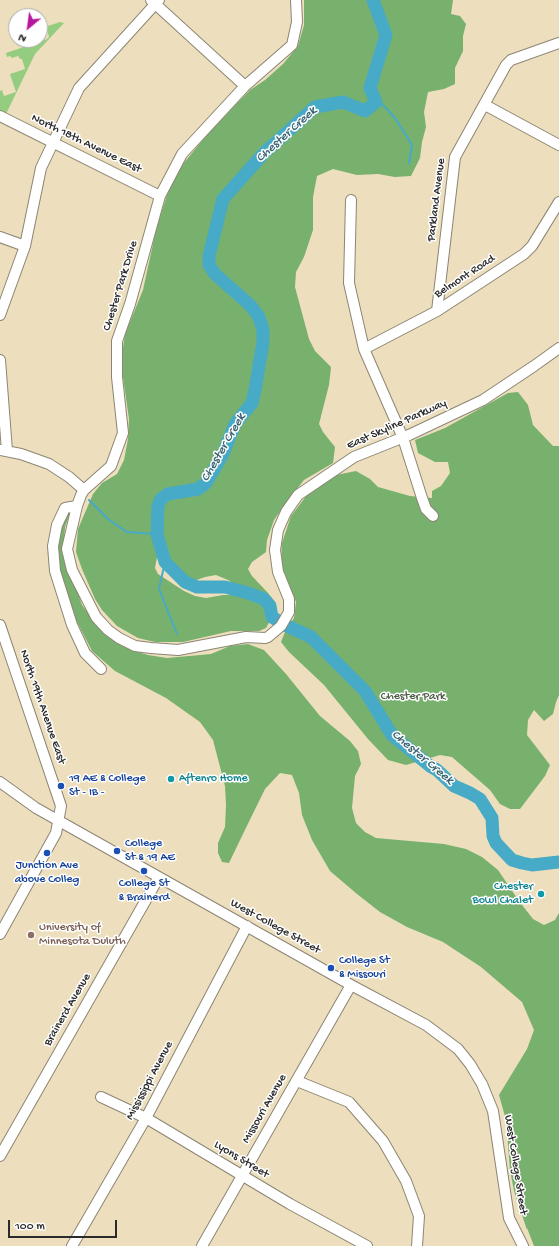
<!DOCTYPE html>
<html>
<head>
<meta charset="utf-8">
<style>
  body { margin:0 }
  #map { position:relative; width:559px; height:1246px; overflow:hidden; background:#eddfbd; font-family:"Gochi Hand",sans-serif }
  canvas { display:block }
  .north { position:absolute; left:8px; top:8px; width:40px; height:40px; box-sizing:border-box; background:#fff; border:1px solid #aaa; border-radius:50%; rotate:209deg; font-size:11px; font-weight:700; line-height:16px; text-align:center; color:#2b2b2b }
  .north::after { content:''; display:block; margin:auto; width:14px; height:18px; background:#b5179e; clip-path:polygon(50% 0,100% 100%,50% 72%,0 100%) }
  .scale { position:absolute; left:8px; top:1220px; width:109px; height:18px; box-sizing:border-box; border:2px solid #2b2b2b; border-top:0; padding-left:5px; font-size:12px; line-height:14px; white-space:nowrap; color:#2b2b2b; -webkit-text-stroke:3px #fff; paint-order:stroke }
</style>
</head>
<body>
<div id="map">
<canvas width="559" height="1246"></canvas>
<div class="north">N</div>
<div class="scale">100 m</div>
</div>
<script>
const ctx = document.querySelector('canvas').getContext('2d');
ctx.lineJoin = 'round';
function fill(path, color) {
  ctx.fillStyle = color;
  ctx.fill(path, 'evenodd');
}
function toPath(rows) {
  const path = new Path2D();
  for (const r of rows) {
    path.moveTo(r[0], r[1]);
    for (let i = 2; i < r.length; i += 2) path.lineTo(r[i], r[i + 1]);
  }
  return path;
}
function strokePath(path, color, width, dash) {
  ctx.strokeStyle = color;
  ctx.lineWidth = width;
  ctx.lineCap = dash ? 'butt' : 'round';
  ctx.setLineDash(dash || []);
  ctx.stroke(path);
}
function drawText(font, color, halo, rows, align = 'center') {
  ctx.font = font + ' "Gochi Hand",sans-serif';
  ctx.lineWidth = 3;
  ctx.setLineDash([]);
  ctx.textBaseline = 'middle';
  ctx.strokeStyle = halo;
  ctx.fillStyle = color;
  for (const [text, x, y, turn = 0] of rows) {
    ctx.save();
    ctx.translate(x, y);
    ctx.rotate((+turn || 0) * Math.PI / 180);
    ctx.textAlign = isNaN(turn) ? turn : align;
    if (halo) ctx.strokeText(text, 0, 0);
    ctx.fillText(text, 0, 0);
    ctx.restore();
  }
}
fill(toPath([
  [60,22,64,23,35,54,6,114,0,110,0,91,2,90,4,96,16,92,10,74,25,69,22,59,20,59,18,56,12,58,10,56,7,57,6,53,47,39,49,37,47,29,48,26]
]), '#95cd80');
fill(toPath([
  [304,0,453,0,451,14,460,16,466,24,463,36,463,51,455,68,455,84,444,89,428,92,424,112,426,127,422,142,420,158,411,176,395,177,378,174,357,175,333,169,317,176,313,197,313,230,304,257,296,272,295,287,309,339,315,351,331,367,329,385,319,424,323,432,335,447,333,463,304,480,288,500,274,520,267,540,266,552,252,562,248,569,252,576,268,593,276,603,274,611,270,603,260,594,246,588,242,589,228,580,216,575,205,577,194,581,185,580,173,567,165,555,157,557,155,568,158,574,184,591,195,596,206,598,223,595,238,595,240,593,247,595,262,604,271,619,266,628,259,631,231,631,183,642,155,642,138,638,117,626,102,610,95,599,82,569,76,552,78,529,93,494,102,483,117,474,124,460,128,439,129,419,122,370,123,348,125,334,143,290,156,230,167,195,173,181,183,164,211,130,250,90,265,80,283,64,298,46,304,25],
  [518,392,528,405,533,425,553,446,559,446,559,695,556,702,553,714,544,721,534,710,528,720,527,735,550,765,545,776,520,809,510,809,500,804,490,790,452,757,440,755,406,765,388,760,368,739,324,685,289,652,281,642,285,632,294,618,296,602,281,564,282,543,291,516,307,495,336,475,356,471,370,479,378,487,410,496,432,498,432,491,441,486,450,473,448,462,435,462,418,453,415,440,445,428,508,393],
  [67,512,70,513,65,527,64,541,65,555,82,605,94,621,111,638,131,650,148,655,167,658,211,654,230,646,248,644,264,650,286,674,320,716,350,741,358,751,361,764,355,776,352,808,356,823,365,832,376,838,444,844,466,849,482,857,498,870,519,901,533,919,544,925,555,920,559,913,559,1246,534,1246,527,1228,527,1230,514,1191,510,1170,506,1120,499,1095,527,1049,534,1030,522,1002,481,967,443,942,407,927,380,912,357,894,330,871,312,840,302,815,299,793,292,775,280,773,265,789,242,836,229,863,222,862,218,853,218,843,225,827,226,805,225,786,213,740,200,722,166,698,115,671,92,651,73,614,61,579,57,555,60,523]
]), '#78b06e');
strokePath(toPath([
  [376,102,383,105,395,118,412,145,409,163],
  [89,500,108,519,127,532,157,534],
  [165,562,159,589,177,634]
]), '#47aac6', 2);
strokePath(toPath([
  [373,0,386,35,370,88,376,102,365,111,343,102,315,107,264,153,223,199,209,256,209,265,215,274,251,306,259,317,263,330,263,342,255,390,252,403,235,424,223,454,206,483,198,489,168,494,161,499,158,506,157,534,165,562,185,582,197,587,225,587,248,593,264,599,270,606,272,617,283,624,311,637,365,691,392,735,430,766,437,770,454,786,470,793,480,799,492,818,493,836,496,843,512,860,522,863,532,865,559,862]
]), '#47aac6', 13);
const minor = toPath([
  [151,0,245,86],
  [296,0,297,22,292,45,245,86,182,154,160,196,130,304,117,341,117,377,123,433,111,466,84,490,81,495,77,506,67,549,72,570,96,617,108,630,119,638,135,646,151,648,178,650,246,637,265,638,268,637,281,626,289,612,289,599,278,572,275,550,278,530,286,512,298,495,354,457,409,435,483,400,534,366,559,348],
  [485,105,559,145],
  [0,116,160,196],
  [351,200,349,283,364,349,403,438,422,498,426,509,433,516],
  [0,237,25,246],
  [437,311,455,157,506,65,511,60,559,43],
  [0,315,25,246,41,168,79,88,159,0],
  [364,349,437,311,524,254,532,246,559,202],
  [0,360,7,451],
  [0,450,21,454,49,464,69,477,84,490],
  [77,506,65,508,57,525,53,546,55,571,72,625,85,653,101,669],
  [0,625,61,806,56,833,0,934],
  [0,782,36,808,351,985,426,1025,458,1049,470,1064,482,1084,493,1111,509,1218,523,1246],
  [297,1081,349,1102,383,1141,406,1181,419,1216,417,1246],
  [101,1097,146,1118,290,1204,367,1246],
  [0,1156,159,877],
  [72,1246,146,1118,247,926],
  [202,1246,351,985]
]);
strokePath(minor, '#8c8574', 12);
strokePath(minor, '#fff', 10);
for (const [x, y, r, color] of [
  [171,779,4,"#0f9aa8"],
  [61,786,4,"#1a4fb4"],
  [117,851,4,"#1a4fb4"],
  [47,853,4,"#1a4fb4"],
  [144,871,4,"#1a4fb4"],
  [541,894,4,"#0f9aa8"],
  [31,935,4,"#8d6e63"],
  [331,968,4,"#1a4fb4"]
]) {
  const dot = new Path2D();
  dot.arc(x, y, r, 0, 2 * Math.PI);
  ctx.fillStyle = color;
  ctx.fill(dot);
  strokePath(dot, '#fff', 1.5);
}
drawText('12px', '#2b2b2b', '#fff', [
  ["North 18th Avenue East",86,144,26],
  ["Parkland Avenue",437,200,-83],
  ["Belmont Road",465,277,-33],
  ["Chester Park Drive",121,286,-73],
  ["East Skyline Parkway",397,425,-24],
  ["North 19th Avenue East",42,707,71],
  ["West College Street",275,927,29],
  ["Brainerd Avenue",68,1010,-60],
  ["Mississippi Avenue",150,1081,-62],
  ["Missouri Avenue",265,1109,-60],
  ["Lyons Street",241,1160,31],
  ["West College Street",515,1165,81]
]);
drawText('12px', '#4b5c44', '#fff', [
  ["Chester Park",413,697]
]);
drawText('12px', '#164399', '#fff', [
  ["19 AE & College",69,779],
  ["St - IB -",69,793],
  ["College",125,844],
  ["St & 19 AE",125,858],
  ["Junction Ave",47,866,"center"],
  ["above Colleg",47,880,"center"],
  ["College St",144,884,"center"],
  ["& Brainerd",144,898,"center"],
  ["College St",339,961],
  ["& Missouri",339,975]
], 'left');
drawText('12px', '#0d838f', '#fff', [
  ["Aftenro Home",179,779],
  ["Chester",533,887,"right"],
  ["Bowl Chalet",533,901,"right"]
], 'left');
drawText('12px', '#785e54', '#fff', [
  ["University of",39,928],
  ["Minnesota Duluth",39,942]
], 'left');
drawText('italic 13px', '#386471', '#fff', [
  ["Chester Creek",287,135,-42],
  ["Chester Creek",224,448,-60],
  ["Chester Creek",422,758,40]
]);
</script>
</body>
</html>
